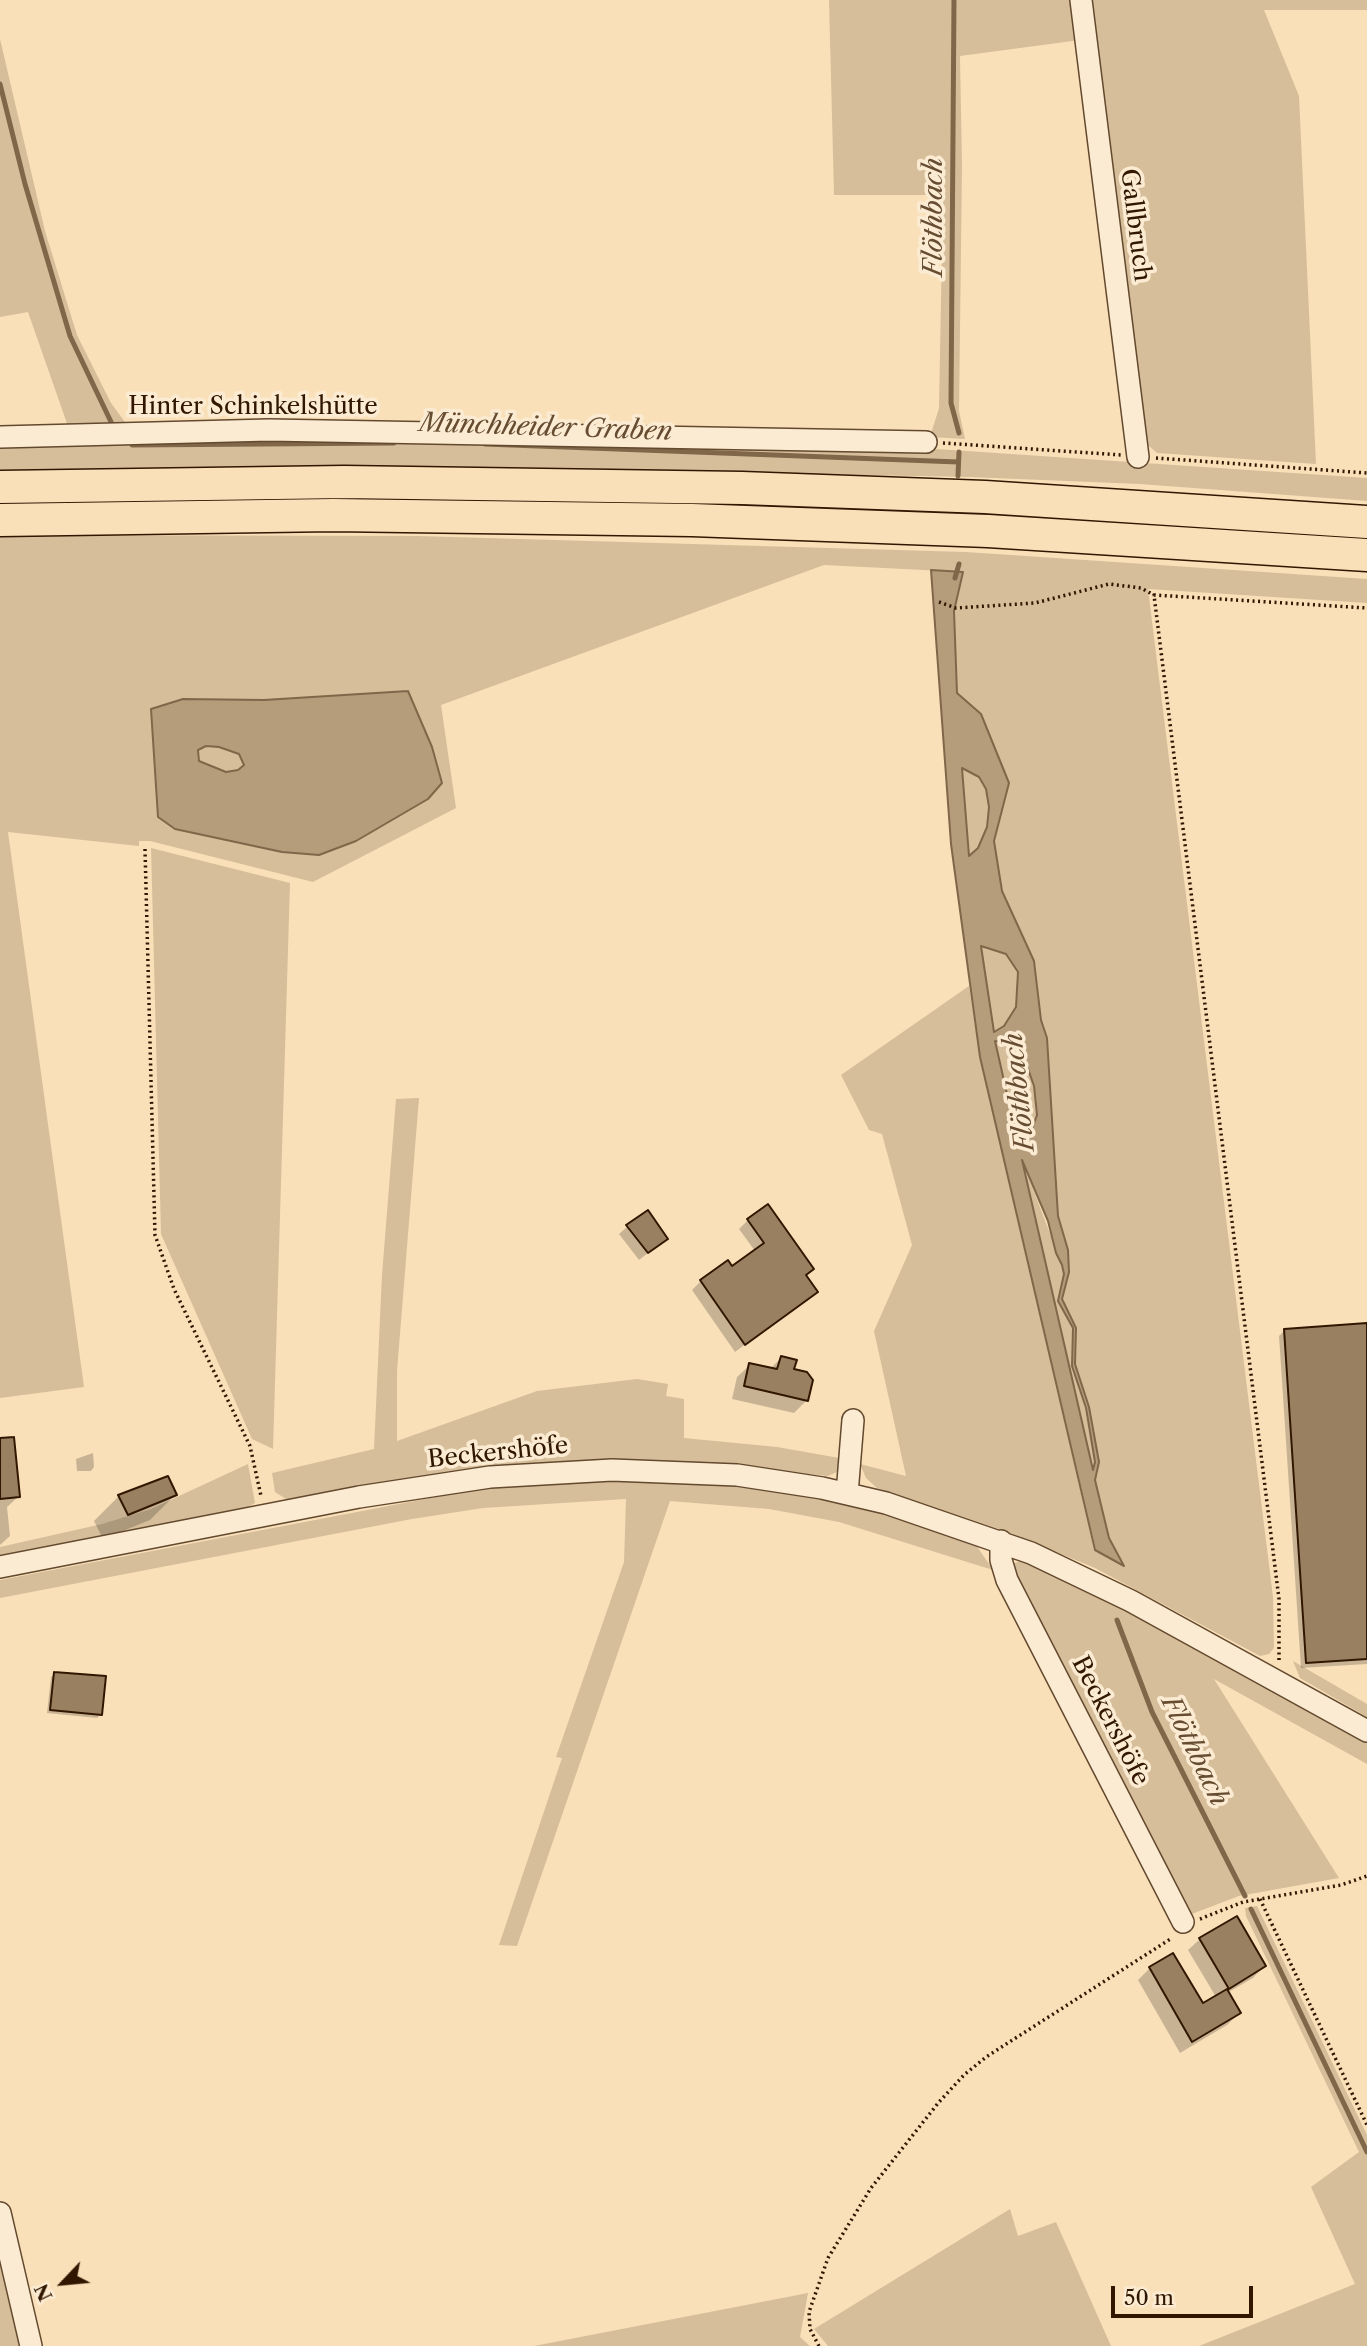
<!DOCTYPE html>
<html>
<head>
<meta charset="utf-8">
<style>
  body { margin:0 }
  #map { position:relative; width:1367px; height:2346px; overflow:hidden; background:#f9e0b9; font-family:"Libre Caslon Text",serif }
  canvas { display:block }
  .north { position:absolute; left:28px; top:2248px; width:70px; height:70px; -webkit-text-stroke:5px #fbebd2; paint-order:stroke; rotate:244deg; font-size:19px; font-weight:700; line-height:28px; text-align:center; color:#311700 }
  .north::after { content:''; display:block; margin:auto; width:24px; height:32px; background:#311700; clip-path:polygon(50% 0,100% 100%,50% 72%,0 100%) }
  .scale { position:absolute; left:1111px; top:2286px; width:142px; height:32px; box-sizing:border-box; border:4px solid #311700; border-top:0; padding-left:9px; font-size:21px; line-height:24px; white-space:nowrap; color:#311700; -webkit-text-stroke:5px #fbebd2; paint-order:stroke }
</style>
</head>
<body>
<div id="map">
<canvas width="1367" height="2346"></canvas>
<div class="north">N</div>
<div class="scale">50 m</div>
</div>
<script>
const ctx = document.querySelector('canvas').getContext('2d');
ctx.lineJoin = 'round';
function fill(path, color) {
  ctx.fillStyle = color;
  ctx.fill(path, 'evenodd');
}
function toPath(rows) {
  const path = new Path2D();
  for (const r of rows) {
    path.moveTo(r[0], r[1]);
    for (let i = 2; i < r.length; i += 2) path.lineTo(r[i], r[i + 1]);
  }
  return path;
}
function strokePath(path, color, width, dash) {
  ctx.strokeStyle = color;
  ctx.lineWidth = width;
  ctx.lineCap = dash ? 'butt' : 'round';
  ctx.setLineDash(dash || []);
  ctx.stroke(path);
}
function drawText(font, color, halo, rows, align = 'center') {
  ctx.font = font + ' "Libre Caslon Text",serif';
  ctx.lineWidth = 7;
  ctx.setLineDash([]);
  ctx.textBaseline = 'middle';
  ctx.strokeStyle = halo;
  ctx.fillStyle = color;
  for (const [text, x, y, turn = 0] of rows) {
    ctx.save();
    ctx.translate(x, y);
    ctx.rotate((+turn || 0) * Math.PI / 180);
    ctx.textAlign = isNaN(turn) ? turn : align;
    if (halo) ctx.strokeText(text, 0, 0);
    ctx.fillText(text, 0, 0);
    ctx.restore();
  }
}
fill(toPath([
  [829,0,1075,0,1080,40,960,56,962,166,959,411,965,439,930,437,939,408,943,195,834,195],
  [1087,0,1367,0,1367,10,1264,10,1299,96,1316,464,1157,453,1141,439],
  [0,39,45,231,77,335,111,403,130,429,70,432,28,312,0,317],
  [225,435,926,453,937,449,1367,478,1367,501,1140,484,968,477,438,467,162,468,0,474,0,444],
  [0,535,418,536,966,552,1367,579,1367,603,1148,589,1273,1597,1274,1648,1269,1654,1260,1656,1095,1568,1005,1531,877,1488,866,1478,860,1464,906,1476,874,1331,912,1245,882,1134,869,1130,841,1075,969,986,980,1057,1094,1550,1123,1565,1109,1538,1095,1480,1098,1471,1089,1407,1075,1364,1076,1328,1062,1299,1069,1272,1068,1250,1058,1216,1047,1038,1041,1020,1034,961,1002,891,994,841,1009,783,981,714,957,693,954,611,963,572,824,565,441,705,456,808,313,882,150,841,139,841,139,846,8,832,84,1387,0,1398],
  [408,691,209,834,176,829,158,817,151,709],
  [206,746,219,747,239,754,244,765,238,770,226,772,199,761,198,750],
  [962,767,978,777,986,789,989,807,987,827,978,848,969,856],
  [151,848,290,883,273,1449,252,1439,161,1234],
  [981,945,1006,954,1018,972,1016,1007,1004,1026,994,1032],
  [994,1040,1008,1042,1021,1049,1034,1086,1037,1114,1031,1132,1016,1139],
  [419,1098,397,1371,397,1441,537,1391,637,1379,668,1384,666,1396,684,1399,684,1438,777,1447,845,1459,839,1471,828,1476,679,1461,566,1461,494,1465,367,1485,306,1501,286,1499,275,1492,272,1473,374,1449,382,1275,396,1099],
  [1020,1155,1062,1265,1064,1274,1058,1301,1073,1328,1072,1366,1085,1408,1095,1462,1093,1471],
  [248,1464,255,1503,241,1511,0,1559,0,1547,102,1524,151,1509],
  [675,1480,734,1483,825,1496,974,1542,993,1570,839,1522,769,1509,670,1501,517,1946,499,1945,562,1758,556,1757,624,1562,626,1499,483,1508,412,1519,0,1598,0,1580,488,1487,563,1481],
  [1020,1561,1092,1591,1367,1741,1367,1764,1214,1679,1339,1878,1239,1896,1189,1915,1014,1579,1012,1564],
  [1293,1661,1367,1704,1367,1717,1300,1678],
  [1257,1906,1367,2135,1367,2346,1199,2346,1355,2284,1311,2187,1359,2152,1246,1916,1245,1908],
  [1010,2209,1018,2236,1056,2222,1111,2346,828,2346,814,2329],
  [0,2249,23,2346,0,2346],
  [808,2293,800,2337,810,2346,534,2346]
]), '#d7be9a');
const water = toPath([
  [931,570,963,572,954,611,957,693,981,714,1009,783,994,841,1002,891,1034,961,1041,1020,1047,1038,1058,1216,1068,1250,1069,1272,1062,1299,1076,1328,1075,1364,1089,1407,1099,1462,1095,1480,1109,1538,1124,1566,1095,1550,980,1057,951,844,931,570],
  [962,768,979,777,986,789,989,807,987,827,978,848,969,856,962,768],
  [981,946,1006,954,1018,972,1016,1007,1004,1026,994,1032,981,946],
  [995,1041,1008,1042,1021,1049,1034,1086,1037,1115,1031,1132,1017,1138,995,1041],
  [1022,1160,1048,1221,1056,1253,1062,1265,1064,1274,1058,1301,1073,1328,1072,1366,1086,1408,1095,1462,1093,1470,1022,1160],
  [408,691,432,747,442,783,428,799,356,841,319,855,282,852,175,829,158,817,151,709,183,699,264,700,408,691],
  [206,746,219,747,239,754,244,765,238,770,226,772,199,761,198,750,206,746]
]);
fill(water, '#b59c7a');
strokePath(water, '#806749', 2);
fill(toPath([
  [748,1220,816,1291,735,1352,692,1290,701,1281,731,1268,755,1251,739,1229],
  [628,1226,666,1239,639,1260,619,1234],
  [1367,1325,1367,1664,1301,1668,1279,1336,1285,1330],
  [781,1358,792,1370,807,1400,794,1413,732,1399,737,1377,750,1365,770,1369],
  [0,1439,18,1497,7,1507,10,1536,0,1545],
  [93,1453,94,1467,91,1471,77,1471,76,1459],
  [175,1495,150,1520,103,1539,94,1521,119,1496],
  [55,1674,101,1714,97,1718,47,1713,51,1677],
  [1200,1939,1264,1966,1253,1978,1227,1993,1239,2013,1227,2025,1180,2053,1138,1980,1150,1968,1173,1955,1202,2005,1216,1997,1188,1950]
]), '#0003');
strokePath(toPath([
  [954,0,951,403,959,433],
  [0,84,25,184,70,336,112,424],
  [485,444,958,462],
  [132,445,394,443],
  [958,476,959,452],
  [955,578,959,564],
  [1117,1620,1152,1712,1245,1896],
  [1251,1909,1367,2152]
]), '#806749', 5);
const building = toPath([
  [768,1204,814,1269,806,1275,818,1292,745,1345,700,1280,728,1260,732,1266,764,1243,747,1219,768,1204],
  [648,1210,668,1239,648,1253,626,1225,648,1210],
  [1367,1323,1367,1659,1306,1663,1284,1329,1367,1323],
  [781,1356,797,1360,794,1369,807,1372,813,1380,808,1401,744,1386,749,1363,777,1369,781,1356],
  [14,1437,20,1497,0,1499,0,1438,14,1437],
  [168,1476,177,1495,128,1515,118,1495,168,1476],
  [54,1672,106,1676,102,1715,50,1710,54,1672],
  [1237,1916,1266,1966,1229,1989,1199,1938,1237,1916],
  [1173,1953,1203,2003,1227,1989,1241,2013,1192,2042,1149,1967,1173,1953]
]);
fill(building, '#998060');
strokePath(building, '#311700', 2);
const minor = toPath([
  [1081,0,1138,457],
  [0,437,269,430,926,442],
  [847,1494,853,1420],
  [1001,1541,1001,1560,1007,1580,1183,1922],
  [0,1567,359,1497,490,1477,612,1470,737,1475,822,1488,886,1503,1031,1553,1131,1601,1367,1731],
  [0,2213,31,2346]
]);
const highway = toPath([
  [0,487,344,482,742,488,985,497,1367,522],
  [0,520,333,515,692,520,988,531,1367,555]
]);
strokePath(minor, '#63492e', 24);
strokePath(highway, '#311700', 35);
strokePath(toPath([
  [943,443,1121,455],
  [1156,458,1367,473],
  [939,602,956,608,1035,603,1109,584,1141,588,1154,595],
  [145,849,155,1235,174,1289,250,1446,261,1496],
  [1279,1660,1279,1599,1154,595,1367,608],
  [1260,1899,1367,2125],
  [1200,1919,1243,1902,1341,1885,1367,1876],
  [819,2346,810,2329,809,2312,828,2258,871,2188,939,2102,964,2075,986,2057,1172,1938]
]), '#311700', 3.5, [2, 3.5]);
strokePath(minor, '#fbebd2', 21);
strokePath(highway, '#f9e0b9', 32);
drawText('24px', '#311700', '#fbebd2', [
  ["Gallbruch",1135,225,83],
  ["Hinter Schinkelshütte",253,407],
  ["Beckershöfe",498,1453,-6],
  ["Beckershöfe",1110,1721,63]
]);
drawText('italic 26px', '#664c31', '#fbebd2', [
  ["Flöthbach",934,217,-90],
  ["Münchheider Graben",546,428,2],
  ["Flöthbach",1020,1092,-96],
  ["Flöthbach",1194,1751,64]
]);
</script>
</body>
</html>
